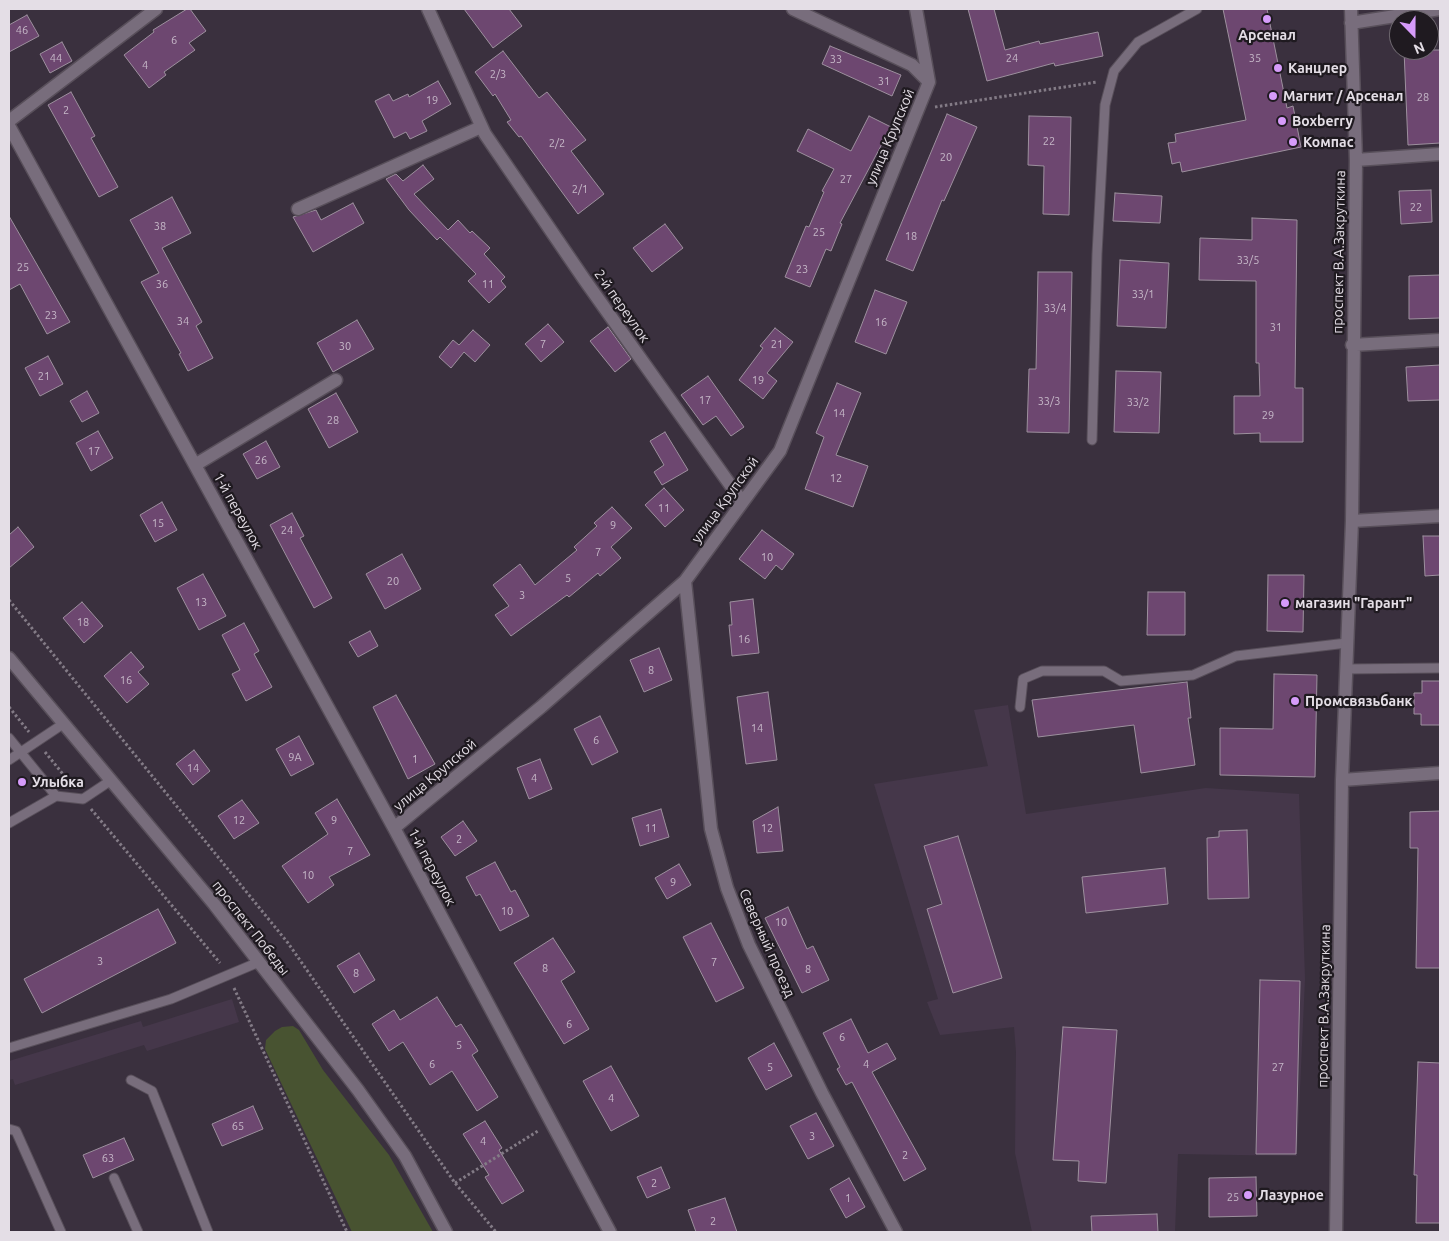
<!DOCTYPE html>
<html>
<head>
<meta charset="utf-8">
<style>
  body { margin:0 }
  #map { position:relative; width:1449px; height:1241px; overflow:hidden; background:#3a303e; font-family:Ubuntu,sans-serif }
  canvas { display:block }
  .frame { position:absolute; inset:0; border:10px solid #e4dee6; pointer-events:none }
  .north { position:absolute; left:1389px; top:10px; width:50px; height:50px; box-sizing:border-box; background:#1f1a20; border:1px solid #6e686f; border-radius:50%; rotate:158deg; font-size:14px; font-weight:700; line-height:20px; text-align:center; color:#e4dee6 }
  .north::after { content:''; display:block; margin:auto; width:18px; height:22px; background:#d69bfa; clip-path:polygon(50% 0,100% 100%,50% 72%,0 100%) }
</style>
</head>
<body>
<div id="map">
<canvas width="1449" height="1241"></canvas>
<div class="frame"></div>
<div class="north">N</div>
</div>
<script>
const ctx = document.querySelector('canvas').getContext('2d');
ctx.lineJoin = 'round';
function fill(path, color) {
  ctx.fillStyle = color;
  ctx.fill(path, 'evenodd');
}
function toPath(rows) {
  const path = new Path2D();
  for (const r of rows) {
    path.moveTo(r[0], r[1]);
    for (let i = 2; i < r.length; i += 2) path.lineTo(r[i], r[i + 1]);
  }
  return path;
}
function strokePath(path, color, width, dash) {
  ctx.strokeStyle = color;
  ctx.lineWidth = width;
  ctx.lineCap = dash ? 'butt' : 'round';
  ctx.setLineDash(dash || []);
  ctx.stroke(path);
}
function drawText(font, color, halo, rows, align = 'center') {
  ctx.font = font + ' Ubuntu,sans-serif';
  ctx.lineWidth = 4.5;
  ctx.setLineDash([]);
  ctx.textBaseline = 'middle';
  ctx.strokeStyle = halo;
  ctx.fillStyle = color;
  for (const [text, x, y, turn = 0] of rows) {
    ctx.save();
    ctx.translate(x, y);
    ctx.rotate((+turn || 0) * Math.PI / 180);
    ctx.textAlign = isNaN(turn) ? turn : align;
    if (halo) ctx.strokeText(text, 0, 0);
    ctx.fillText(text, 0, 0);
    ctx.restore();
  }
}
fill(toPath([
  [1008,705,1026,814,1206,788,1299,794,1305,979,1297,1156,1178,1154,1175,1232,1032,1232,1015,1153,1016,1052,1014,1027,940,1035,927,1002,938,999,874,784,988,766,974,710],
  [232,999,239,1022,147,1051,144,1045,15,1085,13,1079,9,1080,9,1061,141,1021,143,1027]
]), '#45374a');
fill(toPath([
  [293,1026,299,1030,323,1070,389,1155,433,1232,352,1232,265,1049,266,1040,275,1031,282,1027]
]), '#485331');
const building = toPath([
  [187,9,190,9,206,31,189,43,195,50,164,72,166,75,149,88,124,55,154,32,153,30,187,9],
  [464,9,509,9,522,26,493,48,464,9],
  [968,9,994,9,1005,50,1039,41,1040,44,1098,32,1103,56,1055,66,1054,63,987,81,968,9],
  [1223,9,1267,9,1287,108,1293,106,1301,147,1182,172,1180,162,1172,164,1168,143,1176,142,1175,134,1246,120,1223,9],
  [27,15,39,36,9,52,9,25,27,15],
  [62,42,72,61,50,73,40,54,62,42],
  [830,46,901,75,892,96,822,64,830,46],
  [1404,50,1440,50,1440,143,1408,145,1404,50],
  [503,51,539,98,547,92,586,140,571,151,604,194,578,214,521,136,519,137,507,122,511,120,495,94,493,96,475,72,503,51],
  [438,81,451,104,422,121,427,131,410,139,406,132,394,138,375,101,389,94,393,101,408,94,409,97,438,81],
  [71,92,95,136,91,138,118,187,99,197,48,105,71,92],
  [947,114,977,127,944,201,942,200,913,271,886,260,947,114],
  [869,116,891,127,840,223,842,224,831,251,826,249,810,287,785,277,806,226,809,227,824,192,822,191,834,169,797,151,808,129,851,151,869,116],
  [1029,116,1071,117,1069,215,1043,214,1044,166,1028,165,1029,116],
  [423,165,434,179,414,194,448,230,458,220,470,233,472,231,490,248,484,254,505,277,501,281,506,287,489,303,468,281,476,274,440,237,437,240,409,210,386,179,396,174,403,181,423,165],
  [1431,190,1432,222,1401,224,1399,191,1431,190],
  [1115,193,1162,196,1160,223,1113,221,1115,193],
  [172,197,191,233,162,248,202,322,196,326,213,358,188,371,179,354,181,353,141,282,159,273,130,220,172,197],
  [353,203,364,223,313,252,293,217,316,210,321,220,353,203],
  [9,216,70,322,47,334,20,284,9,290,9,216],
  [1252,218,1297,220,1295,388,1303,388,1303,442,1260,442,1260,433,1234,434,1234,396,1260,396,1259,363,1256,363,1256,281,1199,280,1200,238,1252,240,1252,218],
  [665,224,683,248,652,272,633,248,665,224],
  [1120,260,1169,263,1166,328,1117,326,1120,260],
  [1038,272,1072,272,1069,433,1027,432,1029,369,1036,369,1038,272],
  [1440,275,1440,318,1409,319,1409,276,1440,275],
  [875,290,907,302,886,354,855,342,875,290],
  [357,320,374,349,333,372,317,343,357,320],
  [548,324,564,342,541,362,525,344,548,324],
  [608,327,631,359,615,372,590,341,608,327],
  [775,328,793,342,767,373,777,381,763,399,739,380,763,348,760,346,775,328],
  [473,330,490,345,475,362,464,352,451,368,439,357,453,340,459,345,473,330],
  [48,356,63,384,40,396,25,368,48,356],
  [1440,365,1440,400,1408,401,1406,367,1440,365],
  [1116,371,1161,372,1159,433,1114,432,1116,371],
  [708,376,744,427,731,436,716,416,703,425,681,395,708,376],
  [837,383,861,393,836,455,868,466,853,507,805,489,824,437,816,433,837,383],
  [87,391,99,413,82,422,70,401,87,391],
  [336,393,358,432,329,448,308,409,336,393],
  [98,431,113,458,91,471,76,443,98,431],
  [665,432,688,470,662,485,654,472,664,465,650,441,665,432],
  [266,441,280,467,257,479,243,454,266,441],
  [664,488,684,510,665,527,645,505,664,488],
  [162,502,177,530,155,542,140,515,162,502],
  [612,507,632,528,611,547,621,558,600,576,598,573,569,597,567,595,511,636,495,615,509,606,493,585,520,564,535,585,577,550,574,547,597,526,594,523,612,507],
  [292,513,304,536,300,538,332,598,314,608,270,525,292,513],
  [18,527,34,547,9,568,9,535,18,527],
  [762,530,794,554,782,570,776,565,765,579,739,559,762,530],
  [1423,536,1440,536,1440,575,1425,576,1423,536],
  [402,554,421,589,385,609,366,574,402,554],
  [203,574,226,616,199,630,177,588,203,574],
  [1268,575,1304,575,1303,632,1267,631,1268,575],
  [1148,592,1185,592,1185,635,1147,635,1148,592],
  [753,599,759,653,732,656,729,625,732,625,730,602,753,599],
  [82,602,103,626,84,643,63,618,82,602],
  [244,623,259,651,254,654,272,687,246,701,232,674,240,670,222,635,244,623],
  [370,631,378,646,358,657,349,642,370,631],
  [659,648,672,680,644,692,630,660,659,648],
  [131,652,144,667,138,672,149,684,127,703,104,676,131,652],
  [1274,674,1317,675,1315,777,1220,775,1220,728,1273,729,1274,674],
  [1422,681,1440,681,1440,725,1421,725,1421,714,1414,714,1414,693,1422,693,1422,681],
  [1187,682,1191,718,1188,718,1195,765,1141,773,1134,725,1038,737,1032,700,1187,682],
  [768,692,777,760,746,764,737,697,768,692],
  [396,695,435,764,408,779,373,707,396,695],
  [600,716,618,752,592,765,574,729,600,716],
  [299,736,314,764,291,776,276,749,299,736],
  [194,750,210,771,193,785,176,764,194,750],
  [540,759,552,789,529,799,517,768,540,759],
  [337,799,370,855,329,877,334,885,308,903,282,866,328,834,315,813,337,799],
  [242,800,259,823,234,839,218,816,242,800],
  [778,807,783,851,757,853,753,821,778,807],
  [661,809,669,837,640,846,632,818,661,809],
  [1440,811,1440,968,1416,968,1418,848,1410,848,1410,812,1440,811],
  [463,821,477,841,455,856,441,837,463,821],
  [1247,830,1249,898,1208,899,1207,838,1219,837,1219,831,1247,830],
  [958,836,1002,978,953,993,927,909,942,904,924,846,958,836],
  [495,862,511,892,515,890,529,916,500,931,480,894,476,896,466,877,495,862],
  [679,864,691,885,667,899,655,878,679,864],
  [1165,868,1168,904,1086,913,1082,877,1165,868],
  [788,907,807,949,813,946,829,980,802,993,765,918,788,907],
  [158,909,176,943,42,1013,24,979,158,909],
  [711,923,744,988,716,1002,683,937,711,923],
  [553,938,575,972,561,981,589,1029,564,1044,514,963,553,938],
  [359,953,375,980,354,993,337,966,359,953],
  [1260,980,1300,981,1296,1154,1256,1154,1260,980],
  [437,997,456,1027,461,1024,478,1051,472,1055,498,1097,477,1111,452,1071,430,1085,403,1042,389,1051,372,1024,394,1010,400,1020,437,997],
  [851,1019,868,1053,887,1043,896,1059,872,1072,926,1169,904,1181,852,1082,846,1085,837,1069,840,1067,823,1033,851,1019],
  [1063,1027,1117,1030,1106,1183,1078,1181,1079,1161,1053,1160,1063,1027],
  [774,1043,792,1076,766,1090,748,1058,774,1043],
  [1418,1062,1440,1063,1440,1223,1416,1223,1417,1175,1414,1175,1418,1062],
  [611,1066,639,1116,611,1131,583,1081,611,1066],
  [253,1106,263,1129,222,1146,212,1124,253,1106],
  [816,1113,834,1146,808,1159,790,1126,816,1113],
  [485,1121,502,1148,499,1150,524,1191,502,1204,485,1177,489,1175,463,1134,485,1121],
  [124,1138,134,1160,93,1178,83,1155,124,1138],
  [661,1167,670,1188,647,1198,637,1177,661,1167],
  [1256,1177,1257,1216,1209,1217,1209,1178,1256,1177],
  [849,1178,865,1207,846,1218,830,1189,849,1178],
  [725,1198,737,1232,696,1232,688,1210,725,1198],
  [1157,1214,1158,1232,1092,1232,1091,1216,1157,1214]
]);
fill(building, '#6d4770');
strokePath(building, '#9d909e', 1);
const service = toPath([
  [1092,440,1097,254,1105,105,1114,71,1138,42,1197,9],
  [1346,669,1440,668],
  [1020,707,1023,679,1042,671,1104,671,1121,681,1193,675,1236,656,1347,643],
  [9,738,56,796,83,799,110,781],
  [9,760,63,724],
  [9,823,56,796],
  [9,1048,171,999,259,962],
  [131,1080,152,1091,208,1232],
  [9,1129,16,1131,61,1232],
  [114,1178,138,1232]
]);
const minor = toPath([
  [428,9,485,134,584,279,741,500],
  [793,9,912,65,929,82],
  [1351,23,1440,9],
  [9,121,156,9],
  [9,126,394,828,610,1232],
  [1356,160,1440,154],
  [298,209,481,127],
  [1352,345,1440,340],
  [195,465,336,380],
  [1352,521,1440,516],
  [685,581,711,829,727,888,749,945,822,1093,896,1232],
  [9,658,214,904,358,1090,405,1156,446,1232],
  [1342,780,1440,773],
  [394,828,541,707,685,581,780,451,929,82,916,9],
  [1336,1232,1342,780,1352,521,1356,160,1351,9]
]);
strokePath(service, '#584f5a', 11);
strokePath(minor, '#584f5a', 15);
strokePath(toPath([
  [935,107,1097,82],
  [9,600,288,943,455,1183,496,1232],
  [9,707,29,732],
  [45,752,71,784],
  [91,809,220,963],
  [234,988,347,1232],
  [455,1183,538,1131]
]), '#837b86', 3, [2.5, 2.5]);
strokePath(service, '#786d7c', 9);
strokePath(minor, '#786d7c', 12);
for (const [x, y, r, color] of [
  [1267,19,5,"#d69bfa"],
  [1278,68,5,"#d69bfa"],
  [1273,96,5,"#d69bfa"],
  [1282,121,5,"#d69bfa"],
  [1293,142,5,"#d69bfa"],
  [1285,603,5,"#d69bfa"],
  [1295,701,5,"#d69bfa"],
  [22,782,5,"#d69bfa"],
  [1248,1195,5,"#d69bfa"]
]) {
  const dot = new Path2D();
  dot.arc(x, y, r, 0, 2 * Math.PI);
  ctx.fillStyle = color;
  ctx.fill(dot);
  strokePath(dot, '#1f1a20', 2);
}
drawText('11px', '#c6b8c8', null, [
  ["46",22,30],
  ["6",174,40],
  ["44",56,58],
  ["24",1012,58],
  ["35",1255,58],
  ["33",836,59],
  ["4",145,65],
  ["2/3",498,74],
  ["31",884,81],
  ["28",1423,97],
  ["19",432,100],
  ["2",66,110],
  ["22",1049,141],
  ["2/2",557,143],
  ["20",946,157],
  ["27",846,179],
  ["2/1",580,189],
  ["22",1416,207],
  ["38",160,226],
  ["25",819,232],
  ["18",911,236],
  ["33/5",1248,260],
  ["25",23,267],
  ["23",802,269],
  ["36",162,284],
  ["11",488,284],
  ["33/1",1143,294],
  ["33/4",1055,308],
  ["23",51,315],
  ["34",183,321],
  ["16",881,322],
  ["31",1276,327],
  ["7",543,344],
  ["21",777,344],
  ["30",345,346],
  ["21",44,376],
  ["19",758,380],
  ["17",705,400],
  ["33/3",1049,401],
  ["33/2",1138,402],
  ["14",839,413],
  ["29",1268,415],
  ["28",333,420],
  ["17",94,451],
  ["26",261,460],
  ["12",836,478],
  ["11",664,508],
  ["15",158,523],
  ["9",613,525],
  ["24",287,530],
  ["7",598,552],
  ["10",767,557],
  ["5",568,578],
  ["20",393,581],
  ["3",522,595],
  ["13",201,602],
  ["18",83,622],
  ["16",744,639],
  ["8",651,670],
  ["16",126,680],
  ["14",757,728],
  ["6",596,740],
  ["9А",295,757],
  ["1",415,759],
  ["14",193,768],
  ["4",534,778],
  ["12",239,820],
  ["9",334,820],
  ["11",651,828],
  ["12",767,828],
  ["2",459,839],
  ["7",350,851],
  ["10",308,875],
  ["9",673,882],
  ["10",507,911],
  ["10",781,922],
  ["3",100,961],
  ["7",714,962],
  ["8",545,968],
  ["8",808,969],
  ["8",356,973],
  ["6",569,1024],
  ["6",842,1037],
  ["5",459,1045],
  ["6",432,1064],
  ["4",866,1064],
  ["5",770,1067],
  ["27",1278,1067],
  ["4",611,1098],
  ["65",238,1126],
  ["3",812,1136],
  ["4",483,1141],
  ["2",905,1155],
  ["63",108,1158],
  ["2",654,1183],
  ["25",1233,1197],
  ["1",848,1198],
  ["2",713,1221]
]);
drawText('bold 14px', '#e4dee6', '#1f1a20', [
  ["Арсенал",1267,35,"center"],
  ["Канцлер",1288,68],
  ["Магнит / Арсенал",1283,96],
  ["Boxberry",1292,121],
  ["Компас",1303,142],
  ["магазин \"Гарант\"",1295,603],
  ["Промсвязьбанк",1305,701],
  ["Улыбка",32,782],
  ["Лазурное",1258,1195]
], 'left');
drawText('14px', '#e4dee6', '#1f1a20', [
  ["улица Крупской",890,137,-67],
  ["проспект В.А.Закруткина",1339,252,-89],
  ["2-й переулок",622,306,55],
  ["улица Крупской",725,500,-54],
  ["1-й переулок",238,511,61],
  ["улица Крупской",435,775,-40],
  ["1-й переулок",432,867,62],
  ["проспект Победы",251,928,52],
  ["Северный проезд",767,943,66],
  ["проспект В.А.Закруткина",1324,1006,-89]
]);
</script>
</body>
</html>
